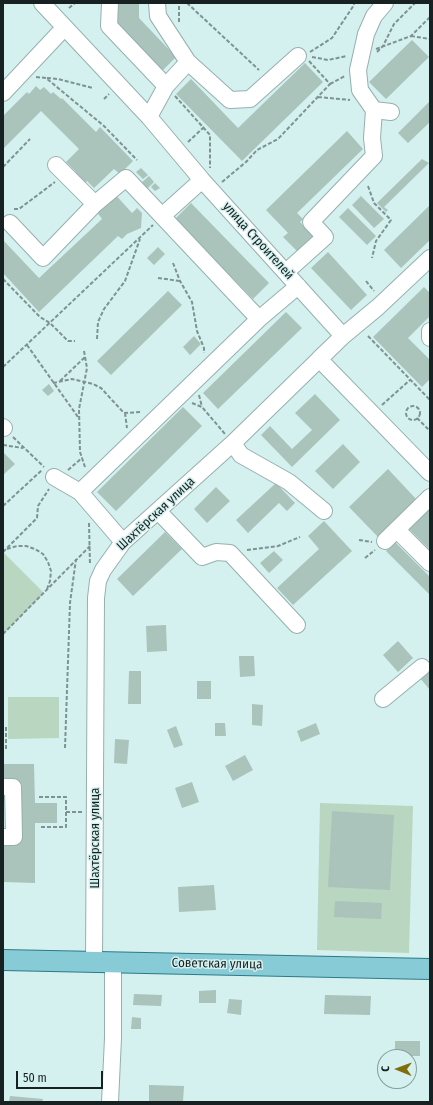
<!DOCTYPE html>
<html>
<head>
<meta charset="utf-8">
<style>
  body { margin:0 }
  #map { position:relative; width:433px; height:1105px; overflow:hidden; background:#d4f1ef; font-family:"Fira Sans Condensed",sans-serif }
  canvas { display:block }
  .frame { position:absolute; inset:0; border:4px solid #172121; pointer-events:none }
  .north { position:absolute; left:377px; top:1049px; width:40px; height:40px; box-sizing:border-box; background:#d4f1ef; border:1px solid #889e9d; border-radius:50%; rotate:271deg; font-size:11px; font-weight:700; line-height:16px; text-align:center; color:#172121 }
  .north::after { content:''; display:block; margin:auto; width:14px; height:18px; background:#816e0a; clip-path:polygon(50% 0,100% 100%,50% 72%,0 100%) }
  .scale { position:absolute; left:16px; top:1071px; width:87px; height:18px; box-sizing:border-box; border:2px solid #172121; border-top:0; padding-left:5px; font-size:12px; line-height:14px; white-space:nowrap; color:#172121; -webkit-text-stroke:3px #d4f1ef; paint-order:stroke }
</style>
</head>
<body>
<div id="map">
<canvas width="433" height="1105"></canvas>
<div class="frame"></div>
<div class="north">С</div>
<div class="scale">50 m</div>
</div>
<script>
const ctx = document.querySelector('canvas').getContext('2d');
ctx.lineJoin = 'round';
function fill(path, color) {
  ctx.fillStyle = color;
  ctx.fill(path, 'evenodd');
}
function toPath(rows) {
  const path = new Path2D();
  for (const r of rows) {
    if (r.length === 3) {
      path.moveTo(r[0] + r[2], r[1]);
      path.arc(r[0], r[1], r[2], 0, 2 * Math.PI);
      continue;
    }
    path.moveTo(r[0], r[1]);
    for (let i = 2; i < r.length; i += 2) path.lineTo(r[i], r[i + 1]);
  }
  return path;
}
function strokePath(path, color, width, dash) {
  ctx.strokeStyle = color;
  ctx.lineWidth = width;
  ctx.lineCap = dash ? 'butt' : 'round';
  ctx.setLineDash(dash || []);
  ctx.stroke(path);
}
function drawText(font, color, halo, rows, align = 'center') {
  ctx.font = font + ' "Fira Sans Condensed",sans-serif';
  ctx.lineWidth = 3;
  ctx.setLineDash([]);
  ctx.textBaseline = 'middle';
  ctx.strokeStyle = halo;
  ctx.fillStyle = color;
  for (const [text, x, y, turn = 0] of rows) {
    ctx.save();
    ctx.translate(x, y);
    ctx.rotate((+turn || 0) * Math.PI / 180);
    ctx.textAlign = isNaN(turn) ? turn : align;
    if (halo) ctx.strokeText(text, 0, 0);
    ctx.fillText(text, 0, 0);
    ctx.restore();
  }
}
fill(toPath([
  [3,552,44,593,3,634],
  [8,697,59,697,59,738,8,739],
  [320,803,413,806,409,953,317,950]
]), '#b9d6c1');
fill(toPath([
  [117,3,139,3,139,18,176,57,161,72,116,25],
  [412,40,429,57,386,99,369,82],
  [305,63,323,82,242,161,176,94,191,79,238,128],
  [36,86,40,90,44,87,51,94,53,92,61,99,62,98,96,132,100,127,133,161,120,174,114,169,94,188,87,181,84,184,74,174,76,172,66,162,79,149,41,111,3,149,3,116,27,92,29,94],
  [430,101,430,122,408,143,398,133],
  [347,131,363,149,297,213,303,219,300,222,313,236,297,251,283,237,288,233,266,210],
  [422,159,429,163,384,207,388,210,386,212,377,203],
  [141,168,148,175,143,179,136,172],
  [149,176,154,182,146,190,140,184],
  [155,183,160,188,155,191,151,187],
  [113,192,132,213,137,208,142,213,141,228,127,234,122,239,118,236,39,312,3,273,3,240,39,278,102,219,94,208],
  [361,196,384,219,374,228,352,205],
  [191,203,269,283,253,299,175,219],
  [430,205,430,240,401,268,384,250],
  [348,208,376,236,367,245,339,217],
  [158,247,165,254,154,265,147,258],
  [328,252,367,295,351,310,311,268],
  [424,287,430,293,430,316,408,338,430,360,430,379,422,387,373,337],
  [168,291,182,305,111,375,97,361],
  [286,312,302,328,218,409,203,393],
  [194,336,201,344,190,355,183,347],
  [49,384,54,391,48,396,42,390],
  [315,394,340,420,292,467,261,435,270,426,292,449,312,430,295,413],
  [183,407,202,426,116,511,97,492],
  [343,444,360,462,333,489,315,471],
  [3,452,15,464,3,475],
  [388,469,417,500,378,537,349,507],
  [276,483,295,503,287,511,279,503,248,533,236,520],
  [216,487,230,501,207,523,194,509],
  [428,510,430,512,430,550,409,529],
  [324,521,352,551,293,605,277,588,319,549,308,536],
  [165,532,182,549,133,596,117,579],
  [395,542,430,577,429,594,386,551],
  [274,551,283,560,269,573,260,563],
  [166,625,167,651,147,652,146,626],
  [398,641,413,658,398,672,383,655],
  [239,656,254,656,255,676,240,677],
  [430,669,430,690,420,678],
  [129,671,141,671,141,704,128,704],
  [197,681,211,681,211,699,197,699],
  [252,704,263,705,262,726,252,725],
  [215,723,225,723,226,736,215,736],
  [316,723,320,734,301,742,297,731],
  [176,726,183,745,174,748,167,730],
  [115,739,129,740,127,764,114,763],
  [245,755,253,770,233,781,225,766],
  [3,764,34,764,35,803,57,803,57,823,35,823,35,883,3,882,3,837,14,837,13,787,3,787],
  [192,782,199,802,182,808,175,788],
  [332,811,394,815,390,890,328,887],
  [214,885,216,910,179,912,178,887],
  [335,901,382,903,381,919,334,917],
  [216,990,216,1003,199,1003,199,991],
  [134,994,162,995,161,1006,133,1005],
  [325,995,371,996,370,1015,324,1014],
  [229,999,242,1000,241,1015,227,1013],
  [132,1017,141,1018,141,1029,131,1029],
  [395,1041,420,1041,420,1056,395,1056],
  [149,1085,184,1086,183,1102,149,1101],
  [10,1096,43,1099,42,1102,9,1102]
]), '#aac3bb');
const minor = toPath([
  [42,3,149,117,202,180,343,336,319,359,430,473],
  [110,3,109,26,166,86,149,117],
  [157,3,158,16,188,62],
  [385,3,374,16,366,34,358,70,360,90,374,110,391,112],
  [166,86,188,62,230,100,250,99,298,56],
  [3,93,64,28],
  [56,165,95,204],
  [202,180,162,216,259,319],
  [10,223,43,258,95,204,126,178,162,216],
  [286,272,325,237,311,222,374,156,372,138,374,110],
  [430,331,430,338],
  [3,427,4,428],
  [233,443,241,455,289,482,324,511],
  [54,477,80,492],
  [158,511,202,557,216,552,230,553,297,625],
  [397,530,430,563],
  [385,541,430,497],
  [123,542,80,492,259,319,298,286],
  [383,699,422,667],
  [3,787,13,787,14,837,3,837],
  [94,961,96,598,98,581,103,570,123,542,233,443,343,336,378,307,430,258],
  [110,1102,113,1038,113,962]
]);
const major = toPath([
  [3,960,430,969]
]);
strokePath(minor, '#95b0af', 18);
strokePath(major, '#2c7986', 22);
strokePath(toPath([
  [187,3,259,70],
  [69,8,75,3],
  [179,22,179,3],
  [411,36,430,39],
  [376,49,411,36,430,17],
  [310,52,332,38,354,5,354,3],
  [377,52,383,46,394,24,415,3],
  [312,57,328,60,347,56],
  [36,77,46,78,104,126,137,160],
  [47,78,58,79,93,88],
  [330,84,345,76],
  [175,96,210,135,210,168],
  [318,97,350,100],
  [104,99,109,94],
  [188,142,204,127],
  [3,167,30,139],
  [222,182,246,162,257,150,278,139,330,84,309,61],
  [368,186,374,203,391,220,376,241,372,258],
  [14,209,19,209,55,182],
  [173,263,180,281,192,302,197,331,204,348,204,353],
  [158,278,180,281],
  [3,279,40,317,50,323,68,341,75,341],
  [366,281,374,291],
  [368,336,430,400],
  [97,339,98,322,104,309,125,281,140,239],
  [27,345,78,417],
  [84,351,87,368,79,409,80,452,85,467],
  [3,367,153,225],
  [60,381,85,357],
  [53,383,72,379,93,384,101,388,124,413,142,412],
  [199,395,202,407],
  [192,403,202,407,225,434],
  [382,405,410,380],
  [413,413,7],
  [125,413,127,428],
  [417,418,430,431],
  [13,437,44,467],
  [3,445,23,448],
  [68,470,82,458],
  [3,506,42,470],
  [89,523,90,565],
  [359,540,372,542],
  [7,549,17,546,26,546,35,549,43,554,48,562,51,571,50,581,47,589],
  [247,550,278,546,300,537],
  [3,552,37,518,38,506,49,489],
  [365,558,375,550],
  [3,634,90,546],
  [6,727,6,749],
  [65,748,70,603,76,559],
  [39,797,66,797,66,827,39,827],
  [66,812,82,812]
]), '#7e9291', 2, [4, 2]);
strokePath(minor, '#fff', 16);
strokePath(major, '#87cbd7', 20);
drawText('13px', '#172121', '#d4f1ef', [
  ["улица Строителей",258,241,48],
  ["Шахтёрская улица",156,514,-43],
  ["Шахтёрская улица",95,838,-90],
  ["Советская улица",217,964,1]
]);
</script>
</body>
</html>
